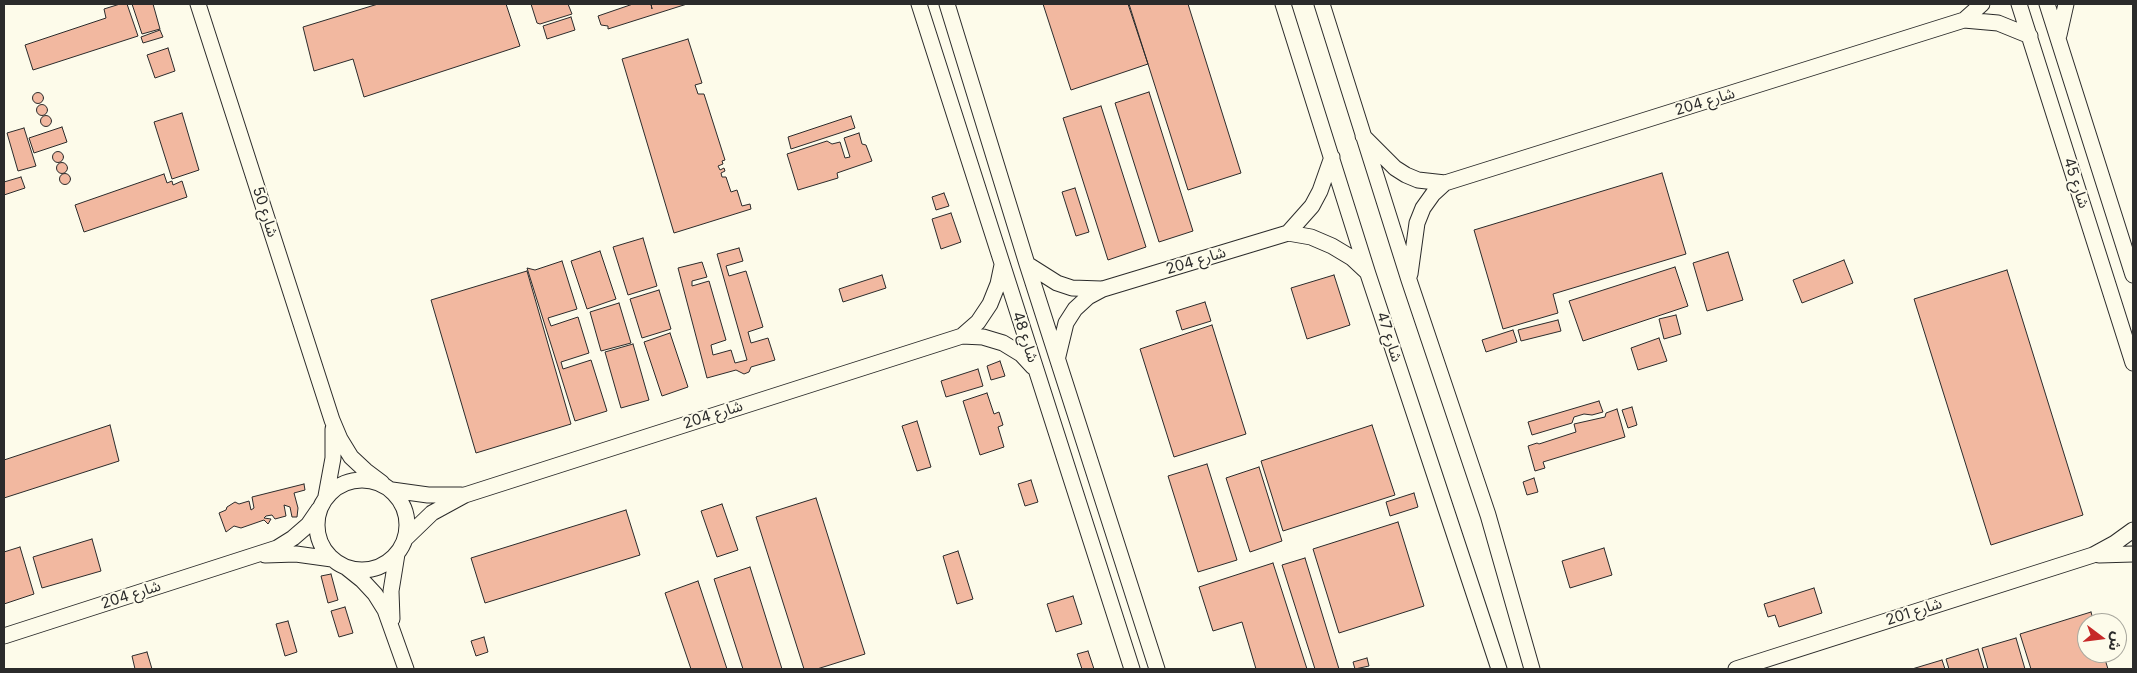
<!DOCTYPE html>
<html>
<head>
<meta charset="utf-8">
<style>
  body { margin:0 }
  #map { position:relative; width:2137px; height:673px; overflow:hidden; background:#fdfbea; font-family:Inter,"Noto Sans Arabic",sans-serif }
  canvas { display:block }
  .frame { position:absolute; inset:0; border:5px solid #2b2b2b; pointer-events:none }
  .north { position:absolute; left:2077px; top:613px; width:50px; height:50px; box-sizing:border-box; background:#fdfbea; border:1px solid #a9a89e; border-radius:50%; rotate:105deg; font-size:14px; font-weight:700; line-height:20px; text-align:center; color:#2b2b2b }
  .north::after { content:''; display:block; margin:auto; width:18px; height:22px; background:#c62828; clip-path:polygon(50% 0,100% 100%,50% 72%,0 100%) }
</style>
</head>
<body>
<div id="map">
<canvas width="2137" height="673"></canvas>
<div class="frame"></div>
<div class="north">ش</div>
</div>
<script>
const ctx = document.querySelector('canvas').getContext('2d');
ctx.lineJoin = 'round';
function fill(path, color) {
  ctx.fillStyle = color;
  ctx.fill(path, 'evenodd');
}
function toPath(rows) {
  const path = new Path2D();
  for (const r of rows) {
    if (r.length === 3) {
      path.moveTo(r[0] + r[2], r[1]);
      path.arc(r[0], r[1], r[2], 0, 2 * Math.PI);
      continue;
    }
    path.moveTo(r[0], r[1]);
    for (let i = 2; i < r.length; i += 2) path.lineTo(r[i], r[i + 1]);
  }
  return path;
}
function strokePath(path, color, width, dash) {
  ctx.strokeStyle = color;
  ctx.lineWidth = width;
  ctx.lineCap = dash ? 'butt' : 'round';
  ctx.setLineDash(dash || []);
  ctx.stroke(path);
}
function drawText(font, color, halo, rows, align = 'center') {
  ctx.font = font + ' Inter,"Noto Sans Arabic",sans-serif';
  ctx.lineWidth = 4;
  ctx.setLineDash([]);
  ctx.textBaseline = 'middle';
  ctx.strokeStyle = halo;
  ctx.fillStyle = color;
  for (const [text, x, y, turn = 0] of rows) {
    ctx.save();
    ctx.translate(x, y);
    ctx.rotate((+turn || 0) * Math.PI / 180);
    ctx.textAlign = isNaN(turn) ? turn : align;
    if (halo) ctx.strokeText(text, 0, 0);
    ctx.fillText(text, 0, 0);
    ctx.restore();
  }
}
const building = toPath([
  [120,4,127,4,138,36,33,70,25,45,106,18,104,9,120,4],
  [132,4,153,4,160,29,142,34,132,4],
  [378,4,506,4,520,46,364,97,353,59,314,71,303,27,378,4],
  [531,4,568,4,572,14,540,24,537,23,531,4],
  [633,4,651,4,652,9,651,4,687,4,608,29,608,26,601,25,598,16,633,4],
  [1043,4,1128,4,1148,64,1071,90,1043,4],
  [1129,4,1188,4,1241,173,1188,190,1129,4],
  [571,17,575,30,547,39,543,26,571,17],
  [160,30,163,37,143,43,141,37,160,30],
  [688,39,702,83,695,85,698,94,704,94,725,160,722,161,723,164,718,166,720,170,724,168,725,171,721,173,722,177,726,177,731,192,737,190,742,206,750,204,751,209,674,233,622,59,688,39],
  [168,48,175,71,155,78,147,55,168,48],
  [1149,92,1193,231,1159,242,1115,103,1149,92],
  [38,98,5.5],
  [42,110,5.5],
  [1101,106,1146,247,1108,260,1063,118,1101,106],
  [182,113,199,170,172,179,154,122,182,113],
  [46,121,5.5],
  [851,116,855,128,791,149,788,137,851,116],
  [62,127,67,142,34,153,29,138,62,127],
  [24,128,36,166,18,171,7,133,24,128],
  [859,133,862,144,866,145,872,161,837,173,838,178,798,190,787,154,827,141,832,144,840,142,845,158,850,157,844,138,859,133],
  [58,157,5.5],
  [62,168,5.5],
  [1662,173,1686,254,1553,294,1558,313,1503,329,1474,230,1662,173],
  [65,179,5.5],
  [164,174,167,183,172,181,173,185,182,181,187,197,84,232,75,205,164,174],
  [21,177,25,188,4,195,4,182,21,177],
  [1075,188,1089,232,1076,236,1062,192,1075,188],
  [944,193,949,206,936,210,932,197,944,193],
  [951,213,961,242,941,249,932,219,951,213],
  [643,238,657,286,628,295,613,247,643,238],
  [739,248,743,261,726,266,729,276,746,271,763,327,748,332,751,343,768,338,775,360,751,367,749,372,744,374,736,370,707,378,678,268,702,262,707,277,692,281,692,286,709,281,726,340,711,345,713,355,731,350,735,363,747,360,717,254,739,248],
  [600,251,616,299,587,309,571,261,600,251],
  [1728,252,1743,300,1707,311,1693,263,1728,252],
  [1844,260,1853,283,1802,303,1793,280,1844,260],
  [562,261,577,309,548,318,551,326,578,317,589,353,561,362,563,369,591,360,607,411,575,421,527,268,535,270,562,261],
  [1675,267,1688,306,1583,341,1569,301,1675,267],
  [2007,270,2083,515,1991,545,1914,299,2007,270],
  [527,271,571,424,476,453,431,300,527,271],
  [882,275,886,288,843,302,839,289,882,275],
  [1334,275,1350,325,1307,339,1291,288,1334,275],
  [659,290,671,329,642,338,630,299,659,290],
  [1205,302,1211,321,1182,330,1176,311,1205,302],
  [619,303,631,343,601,351,590,312,619,303],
  [1676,315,1681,334,1664,339,1659,319,1676,315],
  [1558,320,1561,331,1521,341,1518,330,1558,320],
  [1212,325,1246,434,1174,457,1140,349,1212,325],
  [1513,330,1517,342,1486,352,1482,340,1513,330],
  [670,333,688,387,662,396,644,342,670,333],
  [1659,338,1667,361,1638,370,1631,348,1659,338],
  [633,344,649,400,621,408,605,352,633,344],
  [1000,361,1005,376,991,380,987,366,1000,361],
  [978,369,983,386,946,397,941,381,978,369],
  [987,393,994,414,999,412,1003,425,998,427,1004,447,980,455,963,401,987,393],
  [1599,401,1603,412,1592,415,1584,414,1574,417,1572,423,1532,435,1528,422,1599,401],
  [1632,407,1637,425,1628,428,1622,410,1632,407],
  [1617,409,1625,437,1543,462,1545,468,1535,471,1528,446,1537,443,1539,444,1576,432,1574,424,1605,417,1606,413,1617,409],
  [917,421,931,467,917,471,902,426,917,421],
  [110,425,119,461,4,498,4,460,110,425],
  [1372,425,1395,495,1283,531,1261,461,1372,425],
  [1207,464,1237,560,1198,572,1168,476,1207,464],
  [1259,467,1282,541,1250,552,1226,478,1259,467],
  [1534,478,1538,492,1527,495,1523,482,1534,478],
  [1031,480,1038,502,1025,506,1018,484,1031,480],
  [304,484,305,490,294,493,298,508,297,517,292,517,290,507,284,505,286,516,275,519,272,515,266,516,264,518,271,519,268,524,264,520,241,528,234,526,226,532,219,513,226,510,227,507,235,502,239,504,249,501,251,510,254,508,252,497,304,484],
  [1414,493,1418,507,1390,516,1386,502,1414,493],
  [816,498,865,654,817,669,804,669,756,517,816,498],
  [722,504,738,550,717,557,701,511,722,504],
  [626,510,640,555,485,603,471,558,626,510],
  [1398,522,1424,606,1339,633,1313,549,1398,522],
  [92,539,101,571,42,588,33,557,92,539],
  [20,547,34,594,4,604,4,552,20,547],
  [1604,548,1612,575,1570,588,1562,561,1604,548],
  [958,551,973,599,957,604,943,556,958,551],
  [1305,558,1339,669,1315,669,1282,565,1305,558],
  [1273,563,1307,669,1256,669,1242,622,1213,631,1199,587,1273,563],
  [750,567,782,669,743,669,714,579,750,567],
  [331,574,338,600,328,603,321,576,331,574],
  [698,581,727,669,691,669,665,593,698,581],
  [1814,588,1822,613,1779,627,1775,615,1768,617,1764,604,1814,588],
  [1073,596,1082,624,1056,632,1047,604,1073,596],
  [345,607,353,633,339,637,331,611,345,607],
  [2091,612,2094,623,2087,623,2087,653,2103,653,2108,669,2031,669,2020,634,2091,612],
  [288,621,297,652,285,656,276,624,288,621],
  [484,637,488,652,476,656,471,641,484,637],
  [2016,638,2025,669,1988,669,1982,648,2016,638],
  [1978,649,1984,669,1949,669,1946,659,1978,649],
  [1088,651,1094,669,1082,669,1077,654,1088,651],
  [147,652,152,669,135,669,132,656,147,652],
  [1367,658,1369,666,1355,669,1353,662,1367,658],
  [1942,660,1945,669,1912,669,1942,660]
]);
fill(building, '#f2b8a0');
strokePath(building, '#2b2b2b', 1);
const street = toPath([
  [198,4,332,420,340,439,351,457,366,471,382,483],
  [919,4,1132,669],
  [947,4,1027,264,1157,669],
  [1283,4,1368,274,1499,669],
  [1322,4,1409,280,1488,515,1532,669],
  [2019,4,2133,363],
  [2047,4,2133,275],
  [1964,20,1982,4],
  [2059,35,2066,4],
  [1363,136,1395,168,1406,175,1418,180,1445,183,1964,20,1998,23,2030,36],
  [1288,233,1312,206,1320,191,1332,157],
  [1027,264,1057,283,1072,288,1101,289],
  [1410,274,1417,223,1423,208,1433,194,1445,183],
  [962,336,978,322,990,304,998,284,1002,265],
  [1058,356,1066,323,1075,309,1088,297,1103,289,1288,233,1311,237,1332,246,1352,258,1367,272],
  [362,525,45],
  [392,490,428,495,461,495],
  [326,496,333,458,333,429],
  [405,539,432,513,465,495,962,336,983,337,1003,343,1021,354,1033,367],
  [265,555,296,554,332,559],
  [2099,555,2133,554],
  [347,568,362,580,375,594,385,610,406,669],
  [392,619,391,591,397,554],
  [4,636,277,548,293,538,308,525,319,509],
  [1736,669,2093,555,2115,543,2133,530]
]);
strokePath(street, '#2b2b2b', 17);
strokePath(street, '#fdfbea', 15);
drawText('15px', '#2b2b2b', '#fdfbea', [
  ["شارع 204",1705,102,-17],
  ["شارع 45",2076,183,72],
  ["شارع 50",265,212,72],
  ["شارع 204",1196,261,-17],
  ["شارع 48",1025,337,72],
  ["شارع 47",1389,337,72],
  ["شارع 204",713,415,-18],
  ["شارع 204",131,595,-18],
  ["شارع 201",1914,612,-18]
]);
</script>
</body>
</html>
